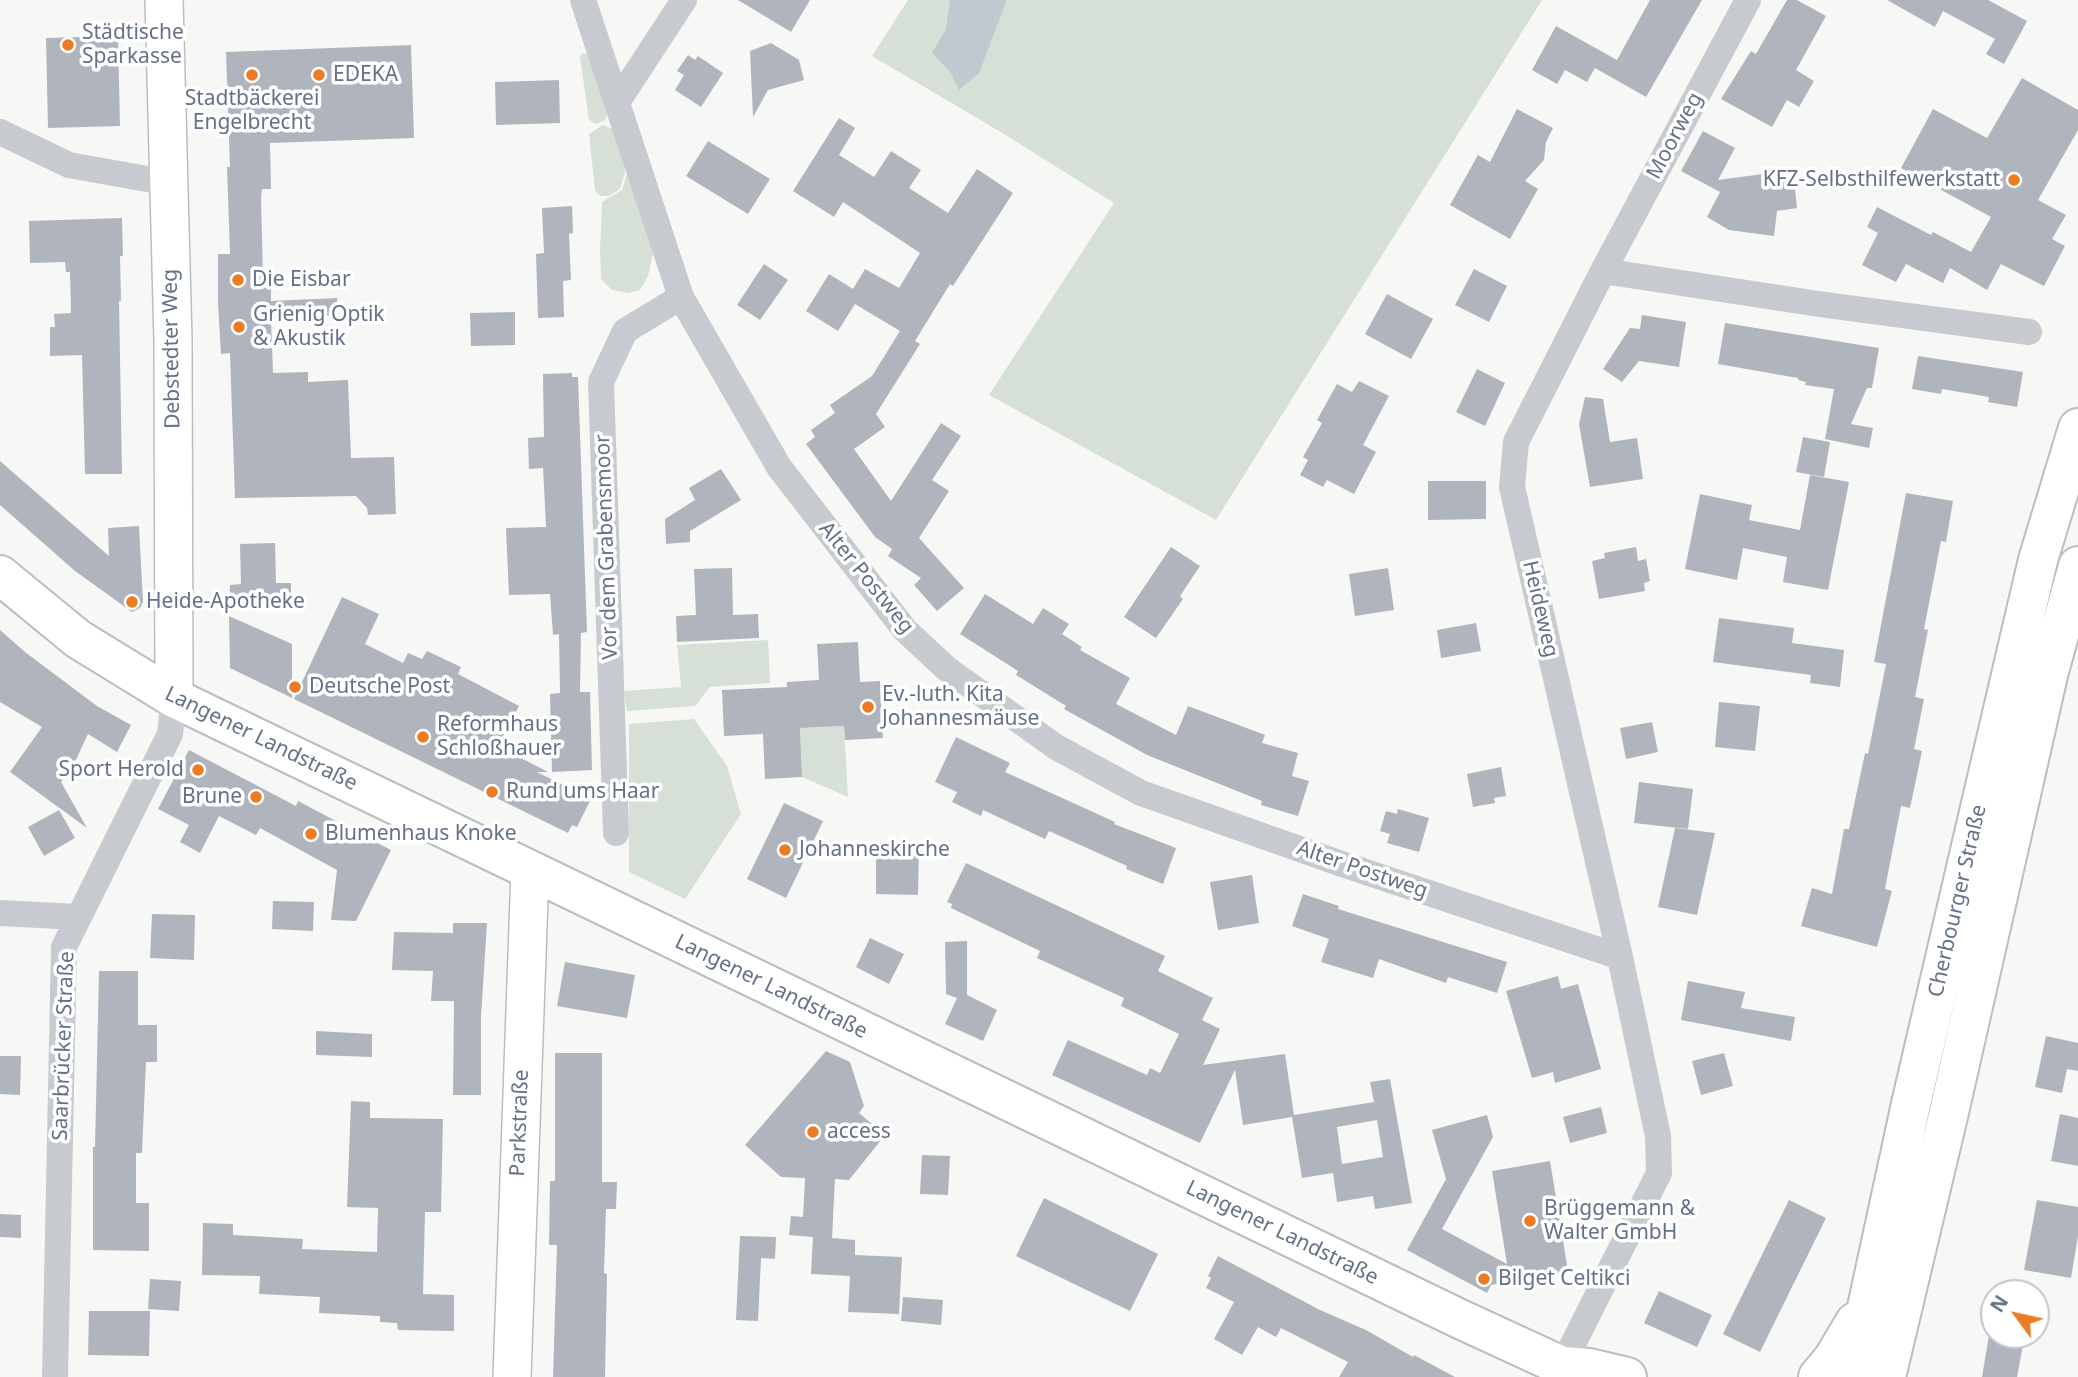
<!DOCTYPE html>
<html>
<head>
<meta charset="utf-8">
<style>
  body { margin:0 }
  #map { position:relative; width:2078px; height:1377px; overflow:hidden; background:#f7f8f5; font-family:"Noto Sans",sans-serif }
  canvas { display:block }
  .north { position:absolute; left:1980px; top:1279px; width:70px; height:70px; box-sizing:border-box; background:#fff; border:2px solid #c1c6cf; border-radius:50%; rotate:303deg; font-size:19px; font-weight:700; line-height:28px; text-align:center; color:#657187 }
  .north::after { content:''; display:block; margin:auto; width:24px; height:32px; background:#ec7b21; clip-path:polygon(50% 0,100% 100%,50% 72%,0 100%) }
</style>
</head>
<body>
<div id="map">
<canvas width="2078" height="1377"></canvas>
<div class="north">N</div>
</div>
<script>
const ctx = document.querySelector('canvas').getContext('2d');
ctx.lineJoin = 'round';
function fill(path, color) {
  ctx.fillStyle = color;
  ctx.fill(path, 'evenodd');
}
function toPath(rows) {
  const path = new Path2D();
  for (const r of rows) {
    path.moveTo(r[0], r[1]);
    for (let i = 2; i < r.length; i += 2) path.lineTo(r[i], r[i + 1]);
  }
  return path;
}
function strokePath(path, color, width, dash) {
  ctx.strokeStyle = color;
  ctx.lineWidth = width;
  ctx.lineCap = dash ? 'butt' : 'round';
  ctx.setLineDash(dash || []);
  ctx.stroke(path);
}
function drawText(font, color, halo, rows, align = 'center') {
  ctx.font = font + ' "Noto Sans",sans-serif';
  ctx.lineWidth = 7;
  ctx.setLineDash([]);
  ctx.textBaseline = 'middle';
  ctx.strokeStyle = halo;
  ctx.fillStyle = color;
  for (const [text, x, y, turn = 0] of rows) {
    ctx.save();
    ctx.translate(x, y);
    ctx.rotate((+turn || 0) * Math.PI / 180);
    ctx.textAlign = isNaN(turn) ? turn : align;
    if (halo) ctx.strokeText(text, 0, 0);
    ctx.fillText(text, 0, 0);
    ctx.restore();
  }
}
fill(toPath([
  [908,0,1542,0,1216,520,989,395,1114,203,1004,134,872,56],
  [583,53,588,54,591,59,607,114,605,120,596,124,589,120,580,57],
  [603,125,618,131,625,172,620,189,609,196,600,196,595,190,589,134],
  [627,174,654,250,648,276,640,290,628,293,612,290,601,279,600,251,602,202,622,190],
  [768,640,770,683,710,687,695,706,627,711,624,691,681,687,677,645],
  [694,719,727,766,741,814,685,899,629,872,629,724],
  [800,724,809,728,844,726,848,797,802,777]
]), '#d7e0d6');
fill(toPath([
  [950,0,1007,0,979,73,959,90,951,73,932,53,946,29]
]), '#c1c9cf');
fill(toPath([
  [738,0,810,0,791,32],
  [1650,0,1702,0,1646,97,1595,68,1587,82,1565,70,1557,84,1532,70,1556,26,1617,60],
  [1787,0,1797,0,1826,16,1796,70,1814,81,1799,107,1787,100,1772,127,1721,99,1751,51,1756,54],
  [1887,0,1988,0,2027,21,2004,64,1986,54,1995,39,1943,11,1935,27],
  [118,36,120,126,48,128,46,38],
  [771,43,799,60,804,80,768,90,753,117,750,51],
  [411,45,414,138,270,143,271,189,262,189,261,198,263,275,271,276,271,301,337,298,338,315,271,319,273,373,308,372,308,382,348,380,351,458,394,457,396,514,368,515,367,508,356,496,235,498,230,353,221,354,218,303,218,254,230,254,227,167,230,167,226,52],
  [688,55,695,60,698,56,723,73,701,107,675,90,684,75,677,71],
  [2022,78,2078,110,2078,130,2038,200,2066,215,2052,239,2065,246,2044,286,2001,264,1987,290,1950,268,1943,283,1906,264,1896,282,1862,265,1878,233,1867,227,1877,207,1931,235,1933,232,1971,252,1991,217,1901,168,1933,109,1987,138],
  [559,80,560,123,496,125,495,82],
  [1517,109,1553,128,1546,142,1544,160,1525,181,1538,189,1510,239,1450,205,1478,155,1490,162],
  [839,118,855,128,839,155,874,177,891,151,921,170,909,188,948,213,977,169,1013,193,953,286,950,284,915,341,920,344,876,414,885,427,854,449,891,501,941,423,961,436,932,480,949,491,919,538,964,588,937,611,914,585,921,578,888,556,892,549,875,537,806,444,815,437,811,430,835,413,830,405,872,376,900,331,855,304,838,331,806,311,829,274,853,289,865,269,899,288,920,253,843,202,834,217,793,191],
  [1703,131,1735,148,1718,180,1778,172,1794,181,1797,208,1777,211,1774,236,1729,230,1707,217,1720,192,1681,171],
  [708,141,770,179,748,214,686,176],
  [572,206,573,233,569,234,571,280,563,281,564,317,538,318,536,254,544,253,542,208],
  [122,218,123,256,120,256,121,301,119,301,122,474,85,474,82,355,50,356,50,327,55,327,54,314,71,313,70,272,66,272,65,262,30,263,29,221],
  [764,264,788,280,760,320,737,305],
  [1474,269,1507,286,1489,322,1455,305],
  [1387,294,1433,319,1411,359,1365,334],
  [515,312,515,345,471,346,470,313],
  [1642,315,1686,322,1679,367,1639,361,1622,382,1603,369,1630,328,1640,329],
  [1725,323,1879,348,1872,388,1867,388,1851,424,1873,428,1869,448,1825,439,1834,389,1805,385,1806,382,1798,380,1798,378,1718,364],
  [1918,356,2023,372,2017,407,1988,402,1989,397,1942,389,1941,394,1912,389],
  [1477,369,1505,383,1485,426,1456,412],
  [572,373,572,377,578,377,587,632,581,633,580,692,590,692,592,770,552,772,550,694,560,693,559,634,553,635,550,594,509,595,506,528,546,527,543,468,529,469,528,438,544,437,543,374],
  [1359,381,1389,396,1363,445,1376,452,1354,494,1327,480,1323,487,1300,475,1308,460,1303,457,1322,423,1317,420,1337,384,1352,392],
  [1585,397,1603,399,1610,442,1637,438,1643,479,1590,487,1579,424],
  [1803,437,1830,442,1824,477,1796,472],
  [0,461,109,556,108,528,139,526,143,602,140,608,132,612,75,571,0,505],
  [721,469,741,500,690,531,690,542,666,544,665,519,695,500,689,488],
  [1810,475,1849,482,1828,590,1783,582,1787,557,1743,548,1737,580,1685,569,1700,494,1752,505,1749,520,1800,530],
  [1428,481,1486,481,1486,519,1428,520],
  [1906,493,1953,501,1946,542,1941,541,1924,629,1928,630,1915,697,1924,699,1914,749,1922,751,1910,808,1901,806,1885,889,1892,891,1877,947,1801,926,1812,888,1832,894,1844,829,1849,829,1865,753,1868,754,1886,664,1874,662],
  [275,543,276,583,291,583,291,610,229,607,230,585,241,584,240,544],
  [1171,547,1200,566,1180,596,1183,599,1156,638,1124,617],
  [1636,547,1638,561,1646,559,1650,581,1644,583,1645,591,1599,599,1592,561,1605,558,1604,553],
  [732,568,733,615,758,614,759,638,677,642,676,616,696,615,694,569],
  [1388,568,1394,610,1355,616,1349,574],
  [985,594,1033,624,1043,608,1069,624,1062,634,1082,647,1080,650,1130,678,1116,704,1176,735,1188,706,1265,735,1262,743,1298,753,1292,776,1309,781,1298,816,1261,805,1262,801,1147,755,1064,709,1066,706,1016,675,1018,671,960,634],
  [342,597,379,614,365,644,403,663,408,653,422,659,427,651,461,667,458,674,519,706,498,746,548,772,537,772,591,799,577,827,572,825,568,833,294,699],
  [229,616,292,644,292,698,230,668],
  [1719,618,1794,628,1792,643,1844,650,1840,687,1810,683,1811,675,1713,662],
  [1476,623,1481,651,1441,658,1437,630],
  [0,630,25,652,97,706,131,725,117,752,88,734,74,764,61,782,87,828,10,772,42,727,0,702],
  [858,642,860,682,880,681,883,738,845,740,844,726,800,728,802,777,765,779,763,734,724,736,722,690,787,687,787,682,819,680,817,644],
  [1719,702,1760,706,1755,751,1715,747],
  [1652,722,1658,752,1626,759,1620,728],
  [956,737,1010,763,1005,772,1115,822,1114,824,1176,848,1163,884,1126,869,1127,866,1049,831,1045,839,983,810,981,816,952,802,957,792,935,782],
  [189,750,296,806,298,801,391,850,356,921,331,920,337,870,260,828,256,835,219,816,200,853,180,842,189,825,158,809],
  [1501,767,1506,796,1494,798,1495,803,1473,807,1467,774],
  [1639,782,1693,789,1688,829,1634,823],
  [784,803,823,821,786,898,747,879],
  [1398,809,1429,818,1419,852,1387,843,1390,834,1380,831,1386,811,1397,814],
  [59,810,75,838,44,856,28,827],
  [1675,828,1715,833,1697,915,1658,907],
  [876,845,919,845,918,895,876,894],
  [966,863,1165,956,1158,971,1213,998,1202,1020,1220,1029,1203,1065,1285,1054,1294,1115,1374,1102,1370,1082,1390,1079,1412,1203,1375,1209,1373,1196,1337,1202,1333,1173,1302,1178,1292,1117,1243,1125,1235,1070,1200,1143,1052,1075,1068,1040,1147,1075,1150,1068,1160,1073,1179,1034,1121,1006,1124,998,1037,958,1040,951,951,908,952,904,947,902],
  [1377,1120,1383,1157,1342,1164,1337,1127],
  [1252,875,1259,923,1218,930,1210,882],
  [1303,894,1339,906,1338,909,1507,962,1497,993,1448,977,1446,983,1379,959,1373,978,1321,962,1329,939,1292,926],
  [273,901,314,902,313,931,272,929],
  [152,914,195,915,194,960,150,958],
  [453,923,487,923,481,1017,481,1095,453,1095,454,1001,431,1001,433,971,392,970,394,932,453,933],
  [870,938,904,954,889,984,856,967],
  [967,941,967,995,997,1010,983,1041,945,1024,957,998,946,994,945,942],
  [565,962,635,975,627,1018,557,1006],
  [99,971,138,971,138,1025,157,1025,157,1062,146,1062,142,1153,136,1153,136,1203,149,1203,149,1251,93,1250,93,1147,95,1147],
  [1558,976,1561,989,1578,984,1601,1069,1555,1083,1553,1072,1532,1078,1506,991],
  [1688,981,1745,992,1741,1008,1795,1017,1791,1041,1681,1020],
  [316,1031,372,1034,372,1057,316,1055],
  [2046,1036,2078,1043,2078,1071,2067,1069,2062,1093,2035,1087],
  [826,1051,850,1062,864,1106,859,1113,885,1135,849,1180,835,1179,832,1238,855,1240,855,1255,902,1257,899,1314,848,1312,850,1276,811,1274,813,1237,789,1235,791,1216,803,1217,805,1178,781,1177,745,1145],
  [555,1053,602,1053,602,1182,617,1182,616,1209,606,1209,604,1273,607,1274,605,1377,553,1377,557,1245,549,1245,550,1181,555,1181],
  [1724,1053,1733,1086,1701,1095,1692,1061],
  [0,1056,21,1056,20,1095,0,1094],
  [351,1101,370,1102,370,1118,443,1119,441,1212,425,1212,423,1294,454,1295,454,1331,398,1330,397,1323,380,1322,380,1316,319,1313,320,1297,259,1294,260,1276,202,1275,203,1223,233,1224,233,1235,303,1239,302,1249,377,1252,378,1208,347,1207],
  [1601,1107,1607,1133,1570,1143,1563,1117],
  [2060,1114,2078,1118,2078,1166,2051,1161],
  [1487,1115,1493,1137,1442,1229,1507,1264,1492,1171,1550,1161,1568,1271,1491,1285,1487,1293,1407,1250,1446,1179,1432,1130],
  [922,1155,950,1156,948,1195,920,1194],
  [1044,1198,1158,1254,1130,1311,1016,1256],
  [1789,1200,1826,1218,1760,1352,1723,1334],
  [2037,1200,2078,1207,2078,1236,2071,1278,2024,1270],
  [0,1214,21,1215,21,1238,0,1237],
  [740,1236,776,1237,775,1259,761,1258,758,1321,736,1320],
  [1218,1256,1320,1310,1366,1330,1413,1357,1414,1355,1455,1377,1339,1377,1348,1362,1281,1328,1276,1337,1258,1327,1242,1355,1214,1339,1234,1302,1206,1288,1211,1278,1208,1276],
  [150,1279,181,1281,179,1311,148,1309],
  [1659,1291,1712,1315,1697,1347,1644,1323],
  [903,1297,943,1300,941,1325,901,1321],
  [89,1311,150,1311,149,1356,88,1355],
  [1989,1335,2025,1335,2017,1377,1982,1377]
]), '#b0b5bd');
const secondary = toPath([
  [164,0,173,341,174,698],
  [512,1377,530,870]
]);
const primary = toPath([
  [0,575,78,639,174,698,1460,1319,1562,1366,1576,1377],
  [1562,1366,1589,1368,1627,1377],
  [1818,1377,1833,1359,1855,1322],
  [1852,1377,1911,1104,2012,671,2038,560,2078,428],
  [1886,1377,1949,1112,2048,675,2078,566]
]);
strokePath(secondary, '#b9bdc3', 40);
strokePath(primary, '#babdc2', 42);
strokePath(toPath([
  [583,0,681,297,779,467,905,630,947,669,1056,747,1141,793,1342,864,1620,957],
  [618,101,684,0],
  [0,132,69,165,169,183],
  [1603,271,1748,0],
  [616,833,601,382,625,331,681,297],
  [0,913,78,917],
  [1562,1366,1659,1173,1658,1136,1620,957,1512,487,1516,442,1603,271,1819,304,2029,332],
  [55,1377,64,947,170,734,174,698]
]), '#c7cace', 26);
strokePath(secondary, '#fff', 37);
strokePath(primary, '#fff', 38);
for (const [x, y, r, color] of [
  [68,45,7,"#ec7b21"],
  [252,75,7,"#ec7b21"],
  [319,75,7,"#ec7b21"],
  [2014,180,7,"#ec7b21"],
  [238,280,7,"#ec7b21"],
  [239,327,7,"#ec7b21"],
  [132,602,7,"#ec7b21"],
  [295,687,7,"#ec7b21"],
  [868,707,7,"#ec7b21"],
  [423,737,7,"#ec7b21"],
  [198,770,7,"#ec7b21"],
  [492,792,7,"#ec7b21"],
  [256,797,7,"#ec7b21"],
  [311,834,7,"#ec7b21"],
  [785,850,7,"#ec7b21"],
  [813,1132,7,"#ec7b21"],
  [1530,1221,7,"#ec7b21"],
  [1484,1279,7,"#ec7b21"]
]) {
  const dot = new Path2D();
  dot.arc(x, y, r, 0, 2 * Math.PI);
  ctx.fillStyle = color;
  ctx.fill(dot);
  strokePath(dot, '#fff', 2.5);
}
drawText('21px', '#657187', '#fff', [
  ["Städtische",82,33],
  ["Sparkasse",82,57],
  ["EDEKA",333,75],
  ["Stadtbäckerei",252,99,"center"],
  ["Engelbrecht",252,123,"center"],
  ["KFZ-Selbsthilfewerkstatt",2000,180,"right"],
  ["Die Eisbar",252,280],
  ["Grienig Optik",253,315],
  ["& Akustik",253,339],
  ["Heide-Apotheke",146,602],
  ["Deutsche Post",309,687],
  ["Ev.-luth. Kita",882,695],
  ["Johannesmäuse",882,719],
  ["Reformhaus",437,725],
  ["Schloßhauer",437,749],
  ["Sport Herold",184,770,"right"],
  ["Rund ums Haar",506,792],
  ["Brune",242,797,"right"],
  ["Blumenhaus Knoke",325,834],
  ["Johanneskirche",799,850],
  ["access",827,1132],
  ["Brüggemann &",1544,1209],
  ["Walter GmbH",1544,1233],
  ["Bilget Celtikci",1498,1279]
], 'left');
drawText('21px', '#657187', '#fff', [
  ["Moorweg",1675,136,-62],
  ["Debstedter Weg",172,349,-91],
  ["Vor dem Grabensmoor",607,547,-92],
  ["Alter Postweg",866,578,51],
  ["Heideweg",1540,609,77],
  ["Langener Landstraße",261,739,26],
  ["Alter Postweg",1362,870,19],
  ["Cherbourger Straße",1958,901,-77],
  ["Langener Landstraße",771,987,26],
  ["Saarbrücker Straße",64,1046,-88],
  ["Parkstraße",520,1123,-88],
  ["Langener Landstraße",1282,1233,26]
]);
</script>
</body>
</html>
